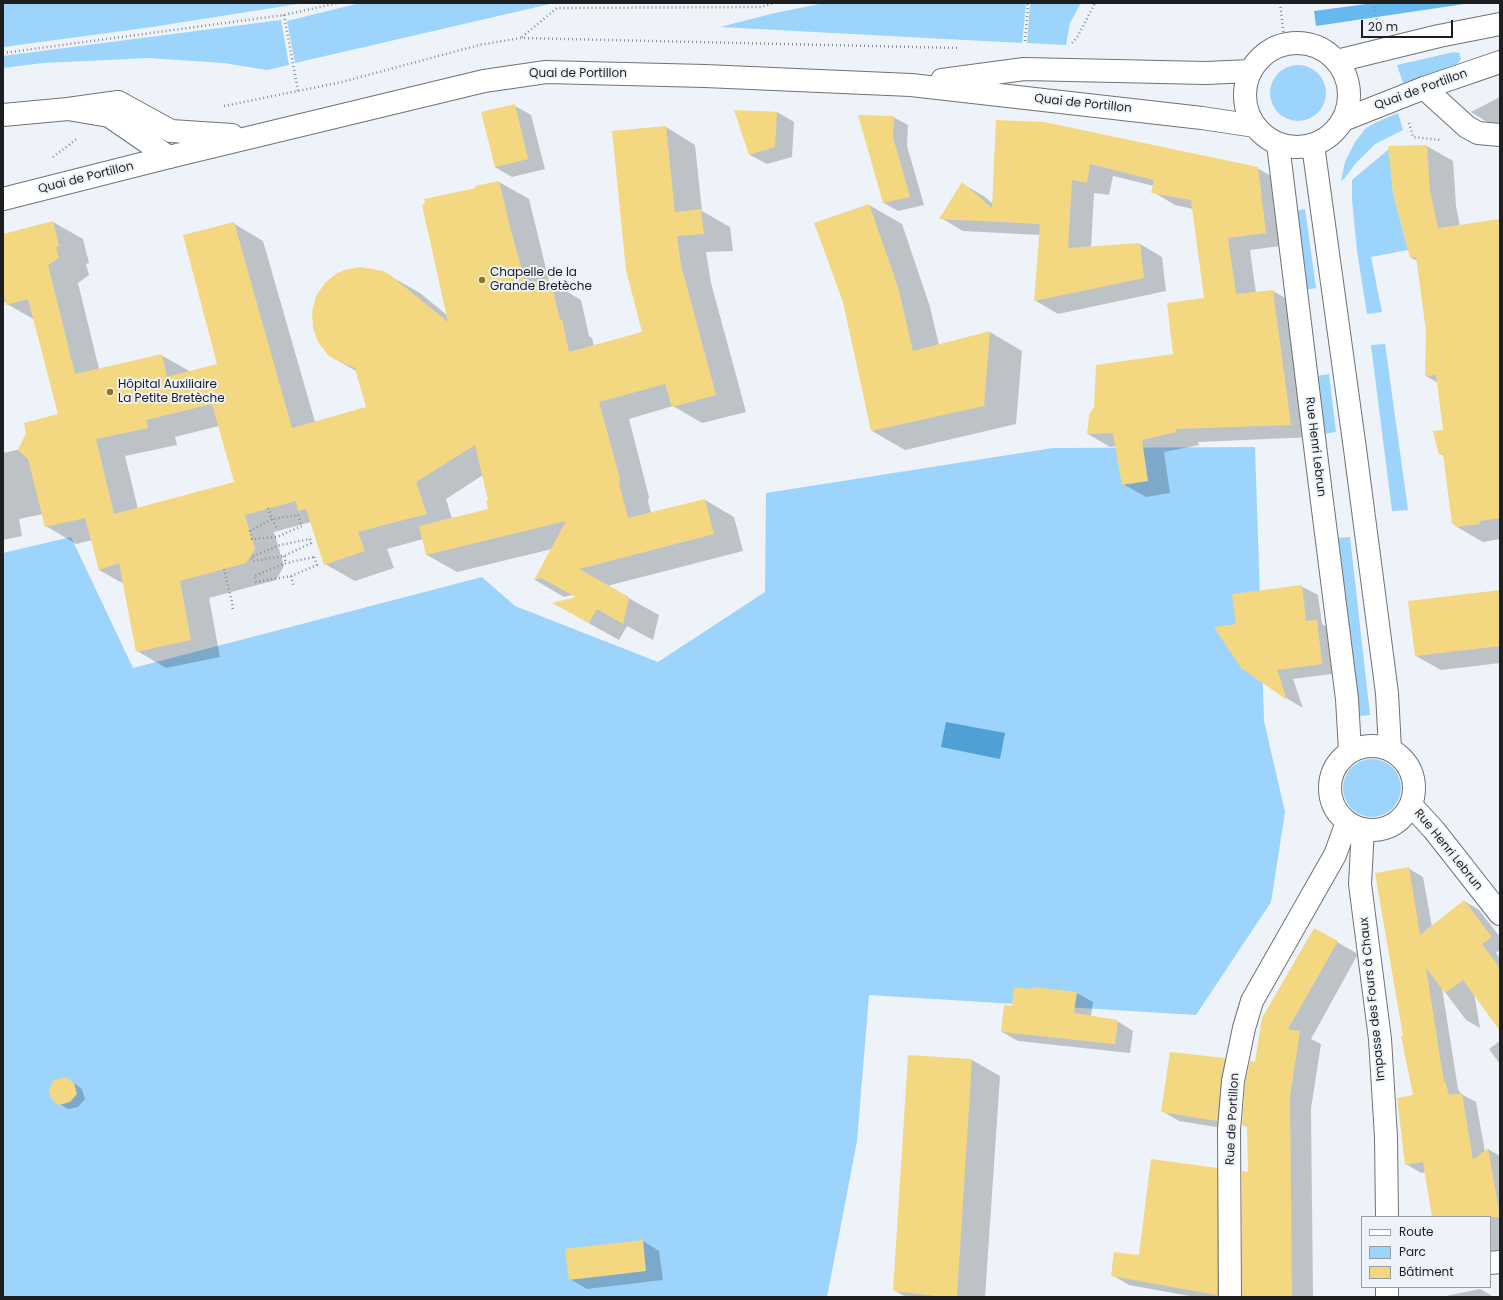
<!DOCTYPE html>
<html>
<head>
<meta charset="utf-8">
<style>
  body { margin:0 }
  #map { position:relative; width:1503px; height:1300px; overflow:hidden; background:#edf3f8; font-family:Poppins,sans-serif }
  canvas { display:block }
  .frame { position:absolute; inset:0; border:4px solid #1c1e20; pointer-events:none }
  .legend { position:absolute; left:1361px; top:1216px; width:130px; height:72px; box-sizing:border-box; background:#edf3f8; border:1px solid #999ea2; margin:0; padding:5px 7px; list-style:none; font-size:12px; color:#1c1e20 }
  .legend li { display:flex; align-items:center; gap:8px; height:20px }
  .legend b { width:20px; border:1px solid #999ea2 }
  .scale { position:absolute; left:1361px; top:20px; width:92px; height:18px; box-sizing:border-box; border:2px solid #1c1e20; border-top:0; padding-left:5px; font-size:12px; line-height:14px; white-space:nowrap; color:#1c1e20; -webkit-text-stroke:3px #edf3f8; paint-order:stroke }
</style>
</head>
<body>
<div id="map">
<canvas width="1503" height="1300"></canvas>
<div class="frame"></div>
<ul class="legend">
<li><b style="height:5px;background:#fff"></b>Route</li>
<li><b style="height:11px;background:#9cd4fc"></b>Parc</li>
<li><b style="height:11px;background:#f3d881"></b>Bâtiment</li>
</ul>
<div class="scale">20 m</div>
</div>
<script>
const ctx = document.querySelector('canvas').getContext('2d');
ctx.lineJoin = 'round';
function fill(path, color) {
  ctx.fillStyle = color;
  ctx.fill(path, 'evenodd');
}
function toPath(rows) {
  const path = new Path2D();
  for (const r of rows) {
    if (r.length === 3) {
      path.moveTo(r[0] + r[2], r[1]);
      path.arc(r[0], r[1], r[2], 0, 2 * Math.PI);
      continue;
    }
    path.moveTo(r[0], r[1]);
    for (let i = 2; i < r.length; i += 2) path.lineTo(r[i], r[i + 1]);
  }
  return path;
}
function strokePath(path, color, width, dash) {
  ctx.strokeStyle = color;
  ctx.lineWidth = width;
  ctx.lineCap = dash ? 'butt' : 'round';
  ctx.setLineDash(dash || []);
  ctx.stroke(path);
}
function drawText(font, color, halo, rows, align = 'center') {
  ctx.font = font + ' Poppins,sans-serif';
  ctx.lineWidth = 4;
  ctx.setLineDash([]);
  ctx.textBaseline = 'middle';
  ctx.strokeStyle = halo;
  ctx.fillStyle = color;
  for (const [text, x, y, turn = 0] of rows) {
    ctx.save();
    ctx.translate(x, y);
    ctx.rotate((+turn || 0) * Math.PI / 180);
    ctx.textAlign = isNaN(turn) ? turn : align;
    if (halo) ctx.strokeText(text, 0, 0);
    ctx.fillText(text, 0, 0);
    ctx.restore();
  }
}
fill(toPath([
  [3,3,304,3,152,27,3,47],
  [360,3,621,3,550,4,295,63,287,21],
  [824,3,1024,3,1026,5,1022,43,720,27,775,13],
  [1030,3,1081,3,1070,23,1066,45,1027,43],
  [281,20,289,65,267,70,224,63,148,58,43,63,3,68,3,56],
  [1454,52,1459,53,1461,59,1457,64,1403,83,1397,65],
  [1298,93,28],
  [1398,113,1403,130,1375,144,1356,163,1344,179,1341,181,1345,162,1355,142,1366,128,1377,122],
  [1389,149,1393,192,1408,250,1371,257,1382,312,1367,314,1357,251,1352,199,1352,180],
  [1305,209,1316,288,1303,290,1294,211],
  [1385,344,1408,510,1392,511,1371,345],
  [1329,374,1336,432,1323,434,1316,376],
  [1255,447,1264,721,1285,812,1271,902,1196,1015,869,995,857,1141,827,1297,3,1297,3,553,71,537,133,668,482,577,515,606,658,662,765,592,766,493,1053,448],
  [1350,537,1370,715,1360,716,1337,538],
  [1372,788,29]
]), '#9cd4fc');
fill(toPath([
  [1374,3,1471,3,1316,26,1314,11]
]), '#67b8ee');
fill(toPath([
  [946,722,1005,733,1000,759,941,747]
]), '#4ea0d5');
fill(toPath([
  [1500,97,1500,130,1471,112],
  [515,106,531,115,545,169,512,177,495,167],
  [736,111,777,112,794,122,792,157,767,164,750,155],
  [893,117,908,125,907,146,924,205,898,211,884,203],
  [997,121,1257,168,1280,181,1288,245,1250,250,1256,293,1273,291,1296,304,1313,437,1198,442,1199,445,1164,452,1170,493,1146,497,1123,484,1117,446,1110,447,1088,434,1174,355,1205,299,1193,209,1175,205,1153,192,1154,186,1113,176,1109,195,1094,193,1091,248,1140,244,1162,257,1166,291,1058,314,1036,301,1040,235,963,231,941,218,963,184,985,197,993,204],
  [666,127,695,145,702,211,730,227,733,251,706,252,711,283,746,412,702,423,673,406,629,419,649,497,648,501,651,513,705,500,734,517,743,551,607,586,659,615,653,640,627,626,619,640,583,620,578,598,572,595,564,597,535,580,552,549,457,572,427,555,423,539,387,549,394,568,355,581,325,564,311,522,274,532,284,566,276,580,209,598,220,657,166,668,137,651,124,584,99,570,92,540,76,544,46,526,43,514,19,519,22,536,3,540,3,453,30,447,59,414,35,320,7,304,6,302,3,302,3,235,53,222,83,239,89,263,86,264,89,275,78,283,99,369,161,355,191,372,219,365,233,223,263,241,315,422,367,408,356,371,335,359,390,276,420,293,448,316,477,189,499,182,529,199,549,281,581,300,589,336,592,338,594,346,643,332],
  [219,426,235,482,138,509,125,456,177,445,175,437],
  [483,475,489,501,489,510,452,519,446,499],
  [1427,146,1453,161,1456,206,1460,226,1500,220,1500,539,1483,542,1457,527,1453,523,1444,456,1440,454,1444,431,1438,383,1426,376,1427,331,1418,261,1411,258],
  [869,205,902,224,930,307,939,345,990,332,1022,351,1016,424,905,450,872,431,844,302],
  [1301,586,1318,595,1322,624,1333,630,1339,673,1293,679,1303,708,1288,699,1242,667,1237,625],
  [1500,591,1500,663,1441,670,1416,656],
  [1408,868,1423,877,1432,927,1464,901,1479,910,1500,937,1500,950,1496,953,1500,958,1500,1029,1474,993,1480,1028,1466,1020,1442,988,1458,1089,1461,1094,1476,1102,1485,1152,1488,1149,1500,1156,1500,1253,1490,1254,1490,1217,1433,1217,1426,1172,1421,1173,1406,1164,1414,1096,1404,1037],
  [1337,942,1358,954,1311,1039,1321,1044,1311,1109,1313,1297,1252,1297,1248,1127,1243,1125,1256,1063],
  [1077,993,1093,1002,1091,1016,1117,1021,1133,1031,1130,1053,1018,1041,1002,1032,1013,1007],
  [1500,1041,1500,1064,1489,1049],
  [909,1056,972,1060,1000,1076,985,1297,906,1297,894,1290],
  [1225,1059,1241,1069,1234,1130,1179,1121,1162,1111],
  [74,1083,82,1089,85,1099,78,1107,68,1109,60,1104],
  [1216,1169,1233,1179,1232,1297,1195,1297,1129,1285,1112,1275,1140,1256],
  [643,1241,659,1251,663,1280,587,1289,570,1279],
  [1480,1289,1494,1297,1441,1297]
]), '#0003');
fill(toPath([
  [515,104,528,159,495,167,481,112],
  [734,110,777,112,775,147,749,155],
  [858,115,894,116,893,137,910,197,883,203],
  [996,120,1044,122,1258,167,1266,233,1228,238,1236,294,1273,290,1291,425,1176,429,1176,432,1142,440,1148,481,1122,485,1113,433,1087,434,1089,415,1094,407,1096,365,1173,354,1167,303,1204,298,1191,200,1151,193,1154,180,1090,164,1087,183,1072,180,1068,248,1140,243,1144,278,1034,301,1040,224,939,219,962,182,992,208],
  [666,126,675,212,701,209,704,234,677,236,681,265,716,395,672,407,665,384,599,402,620,479,619,483,628,518,705,499,714,534,579,569,629,597,623,624,597,609,589,623,552,603,576,597,541,578,534,580,566,521,426,555,419,526,488,509,486,501,488,500,475,445,416,482,427,514,384,525,358,532,365,551,324,565,306,509,298,511,296,501,245,515,255,549,246,563,180,581,191,640,136,652,119,563,99,570,85,518,45,527,28,459,18,450,26,433,24,423,58,414,28,299,6,305,3,291,3,234,53,221,59,246,56,247,59,258,48,265,75,374,162,354,167,377,217,364,183,235,234,222,292,428,366,407,355,368,334,359,328,355,318,342,313,328,312,312,316,296,325,283,337,273,345,270,360,267,383,271,390,275,448,322,422,205,425,204,424,199,476,188,475,186,499,181,510,227,526,285,547,278,548,282,551,282,560,320,562,319,569,352,642,332,626,270,612,131],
  [212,404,234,482,114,514,96,439,148,428,146,420],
  [1427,145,1430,191,1438,228,1500,219,1500,518,1480,521,1480,524,1456,527,1455,523,1452,524,1443,454,1439,455,1433,431,1443,430,1436,375,1425,376,1426,331,1416,257,1410,258,1393,192,1388,146],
  [869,204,898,287,913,351,990,331,984,406,871,431,843,302,814,223],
  [1302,585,1306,621,1317,620,1322,664,1277,670,1287,700,1241,668,1214,627,1236,624,1232,594],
  [1500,590,1500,646,1415,656,1408,601],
  [1409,867,1420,935,1464,900,1492,937,1482,944,1500,968,1500,1031,1463,980,1445,993,1426,968,1444,1082,1445,1081,1449,1095,1462,1093,1473,1160,1488,1148,1500,1217,1432,1217,1423,1162,1405,1165,1397,1098,1413,1095,1401,1036,1403,1036,1375,873],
  [1314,928,1338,941,1288,1029,1300,1031,1290,1096,1292,1297,1242,1297,1242,1171,1248,1172,1247,1126,1242,1125,1245,1083,1250,1061,1255,1062,1262,1018],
  [1014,987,1031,989,1032,987,1077,992,1074,1013,1118,1020,1115,1044,1001,1032,1004,1005,1012,1006],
  [1170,1052,1225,1058,1221,1080,1217,1121,1161,1112],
  [908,1055,972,1059,957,1297,945,1297,893,1291],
  [65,1077,74,1083,77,1094,70,1102,59,1105,51,1099,49,1089,54,1080],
  [1151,1159,1217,1168,1217,1295,1111,1276,1114,1252,1139,1255],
  [643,1240,646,1271,569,1280,565,1249]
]), '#f3d881');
const street = toPath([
  [1363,829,1360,884,1380,1039,1386,1137,1387,1217],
  [1490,1263,1500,1262],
  [1387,1287,1387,1297],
  [1230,1297,1229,1130,1233,1081,1244,1028,1252,1001,1335,855,1347,822]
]);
const secondary = toPath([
  [1424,88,1467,127,1478,133,1500,135],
  [1278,144,1316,454,1347,699,1350,751],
  [1313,145,1355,449,1387,693,1390,749],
  [3,199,169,157],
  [1372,788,42],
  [1411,805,1434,830,1500,914]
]);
const primary = toPath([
  [1297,95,52],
  [1337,61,1439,36,1500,24],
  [942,80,1024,69,1206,73,1250,71],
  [68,109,109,116,169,157,484,81,546,72,705,76,911,85,1202,118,1255,126],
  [3,115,68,109,118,102,171,131,232,135],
  [1343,120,1424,88,1500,62]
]);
strokePath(street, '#6d7377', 24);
strokePath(secondary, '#6d7377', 24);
strokePath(primary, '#6d7377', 24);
strokePath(toPath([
  [1280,3,1285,45],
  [1373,3,1378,24],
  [284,15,298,91],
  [522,37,557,8,761,7,775,3],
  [1025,41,1028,6,1027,3],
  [1072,43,1078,36,1095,3],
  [3,53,284,15,338,3],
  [224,106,342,82,479,45,521,38,959,48],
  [1409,123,1413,137,1440,140],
  [53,157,78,138],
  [268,508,272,519,277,528],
  [298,515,302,526,277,537,252,539,250,531,272,519,298,515],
  [310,539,311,543,284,556,253,561,251,557,280,545,310,539],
  [284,556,286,563],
  [314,557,317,565,291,576,256,582,254,576,286,563,314,557],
  [224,569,232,602,233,611],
  [291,576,294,587]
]), '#8b8f93', 2.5, [1, 3]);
strokePath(street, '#fff', 22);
strokePath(secondary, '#fff', 22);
strokePath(primary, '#fff', 22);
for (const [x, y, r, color] of [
  [482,280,4,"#8f761b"],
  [110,392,4,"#8f761b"]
]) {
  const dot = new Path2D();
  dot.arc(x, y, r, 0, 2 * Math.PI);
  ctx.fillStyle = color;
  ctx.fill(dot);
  strokePath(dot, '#edf3f8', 1.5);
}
drawText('12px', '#1c1e20', '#edf3f8', [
  ["Quai de Portillon",578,74],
  ["Quai de Portillon",1421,90,-20],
  ["Quai de Portillon",1083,104,6],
  ["Quai de Portillon",86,178,-14],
  ["Rue Henri Lebrun",1315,447,83],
  ["Rue Henri Lebrun",1448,850,51],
  ["Impasse des Fours à Chaux",1373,999,-96],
  ["Rue de Portillon",1233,1119,-87]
]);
drawText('12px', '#1c1e20', '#edf3f8', [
  ["Chapelle de la",490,273],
  ["Grande Bretèche",490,287],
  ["Hôpital Auxiliaire",118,385],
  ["La Petite Bretèche",118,399]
], 'left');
</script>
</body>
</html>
